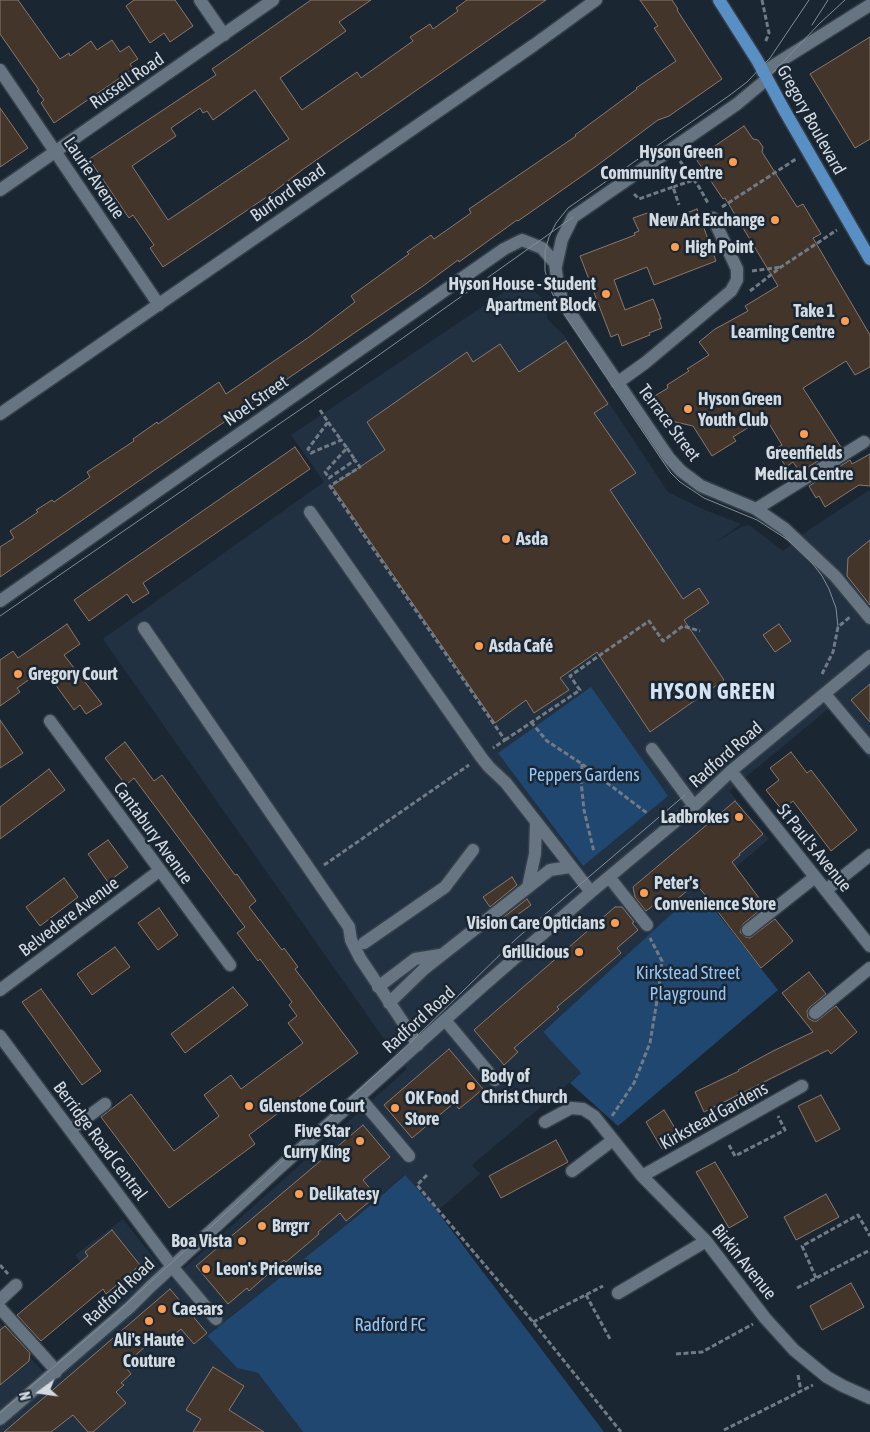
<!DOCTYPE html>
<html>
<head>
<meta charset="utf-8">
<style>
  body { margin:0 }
  #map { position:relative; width:870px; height:1432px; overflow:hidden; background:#1a2632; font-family:"Asap Condensed",sans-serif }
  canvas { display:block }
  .north { position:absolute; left:15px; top:1367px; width:50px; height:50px; -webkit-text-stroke:4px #1a2632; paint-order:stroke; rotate:256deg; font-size:14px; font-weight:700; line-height:20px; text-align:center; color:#d2dae2 }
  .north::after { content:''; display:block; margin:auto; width:18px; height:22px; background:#d2dae2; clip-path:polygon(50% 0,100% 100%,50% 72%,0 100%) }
</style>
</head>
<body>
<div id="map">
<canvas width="870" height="1432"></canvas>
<div class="north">N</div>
</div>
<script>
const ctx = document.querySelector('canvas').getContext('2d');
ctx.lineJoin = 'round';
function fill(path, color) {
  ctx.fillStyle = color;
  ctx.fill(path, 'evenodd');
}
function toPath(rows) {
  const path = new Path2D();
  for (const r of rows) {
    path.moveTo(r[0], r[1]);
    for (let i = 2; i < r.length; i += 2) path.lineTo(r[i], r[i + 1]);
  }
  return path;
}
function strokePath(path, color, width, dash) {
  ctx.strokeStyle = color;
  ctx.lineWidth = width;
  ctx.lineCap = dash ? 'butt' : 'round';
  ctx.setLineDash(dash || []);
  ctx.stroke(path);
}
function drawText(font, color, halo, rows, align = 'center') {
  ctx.font = font + ' "Asap Condensed",sans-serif';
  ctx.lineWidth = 5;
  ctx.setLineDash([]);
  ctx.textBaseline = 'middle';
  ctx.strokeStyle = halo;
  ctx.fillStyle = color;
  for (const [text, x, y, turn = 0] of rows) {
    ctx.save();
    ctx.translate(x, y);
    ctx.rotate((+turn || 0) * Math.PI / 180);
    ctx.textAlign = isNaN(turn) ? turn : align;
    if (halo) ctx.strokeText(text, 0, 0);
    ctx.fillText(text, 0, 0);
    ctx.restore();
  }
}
fill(toPath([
  [522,280,542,298,548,320,564,335,668,492,705,510,741,524,716,542,741,527,749,525,783,551,810,529,870,490,870,760,828,709,729,791,769,839,696,901,691,896,543,1032,581,1073,472,1165,480,1174,437,1211,404,1175,360,1214,207,1336,237,1368,258,1373,303,1432,0,1432,0,1323,52,1382,125,1317,75,1255,123,1219,171,1280,407,1069,384,1039,103,639,324,482,291,435],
  [591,688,667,796,583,865,499,753]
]), '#223142');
fill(toPath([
  [591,687,668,796,583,866,498,753],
  [703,895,778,990,618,1126,570,1083,581,1073,543,1032,691,896,696,901],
  [405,1175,437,1211,604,1432,303,1432,258,1373,237,1368,207,1336,360,1214]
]), '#1f476f');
const building = toPath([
  [0,0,18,0,60,59,69,53,70,56,91,41,97,50,112,40,120,52,129,46,138,59,130,64,133,69,54,123,41,103,44,100,37,91,39,90,0,34,0,0],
  [134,0,175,0,193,26,170,42,164,33,150,43,126,6,134,0],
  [311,0,371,0,339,22,346,31,280,78,302,110,357,72,361,78,413,41,410,37,430,24,433,29,458,11,456,8,467,0,546,0,302,170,271,194,163,267,150,248,154,245,133,215,129,218,89,159,216,75,212,69,311,0],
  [255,90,289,139,168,220,132,166,176,136,171,128,200,108,203,113,207,111,213,120,255,90],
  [640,0,672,0,678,9,677,10,722,79,669,116,658,120,595,167,518,221,517,220,459,262,458,260,423,286,214,429,0,577,0,547,14,538,10,531,38,512,36,510,52,500,54,502,90,477,87,472,134,441,133,439,157,422,158,424,219,382,226,394,309,337,355,302,351,296,409,254,407,252,431,235,434,239,471,213,469,209,576,136,575,135,637,89,636,88,676,61,654,28,658,26,640,0],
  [870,37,870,139,855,148,810,74,870,37],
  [0,108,28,148,0,167,0,108],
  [744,126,753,139,758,140,763,147,762,152,797,207,803,204,821,234,813,238,870,335,870,367,855,375,846,361,803,388,841,447,800,472,793,462,786,467,775,449,782,445,765,417,733,437,736,441,712,456,693,426,667,420,653,397,668,388,667,385,689,371,687,369,709,355,699,342,715,329,748,311,745,306,778,286,725,198,723,199,696,159,744,126],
  [697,209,716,261,654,285,647,267,614,280,625,310,653,299,661,319,659,319,662,328,649,333,650,335,622,346,618,334,611,337,580,256,635,235,634,233,639,231,633,218,653,211,658,224,697,209],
  [566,341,608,404,594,413,636,473,610,490,683,599,699,588,709,603,684,620,724,680,650,732,597,652,560,678,569,690,534,713,526,700,495,723,332,486,385,450,367,422,467,352,473,362,500,344,519,372,566,341],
  [295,447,310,469,143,583,149,593,133,603,127,594,89,621,74,600,295,447],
  [870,454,870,486,859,485,825,507,819,496,816,498,809,486,850,460,852,464,870,454],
  [870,540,870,605,847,576,848,558,870,540],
  [67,624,80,644,64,655,102,704,86,714,80,705,74,710,44,669,17,688,20,692,0,706,0,660,13,651,18,658,67,624],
  [779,624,791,641,775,652,763,635,779,624],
  [870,684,870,722,851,700,870,684],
  [0,720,23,753,0,768,0,720],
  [125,742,154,781,162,775,235,875,237,874,256,901,249,907,282,950,284,948,298,967,295,969,358,1053,249,1135,255,1144,169,1208,101,1117,131,1094,174,1151,219,1116,204,1095,231,1075,241,1089,303,1043,288,1023,297,1016,289,1005,292,1002,260,959,258,961,237,933,245,927,134,778,126,785,105,758,125,742],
  [791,752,807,773,811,770,857,830,831,851,793,801,782,810,766,790,779,780,770,768,791,752],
  [49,769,65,790,0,839,0,807,49,769],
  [735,801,763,834,739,854,740,855,732,862,765,906,743,924,740,932,745,937,750,938,775,919,793,941,761,968,702,891,695,884,662,912,655,904,646,911,635,897,633,887,735,801],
  [108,840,128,867,108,882,88,854,108,840],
  [512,877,517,885,490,907,483,897,512,877],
  [64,878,78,897,40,926,26,907,64,878],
  [527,899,531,905,503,925,500,920,527,899],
  [615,907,622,907,634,922,632,923,638,930,617,948,621,953,557,1007,559,1009,514,1048,518,1052,504,1065,474,1030,615,907],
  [159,908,178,935,158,950,138,923,159,908],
  [115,947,130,967,92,995,77,974,115,947],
  [809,972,826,994,810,1007,807,1011,808,1018,813,1021,817,1021,836,1006,857,1032,831,1054,828,1050,704,1112,695,1092,739,1071,738,1070,773,1051,813,1032,782,993,809,972],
  [233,987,248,1005,185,1053,171,1034,233,987],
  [41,989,101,1071,82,1085,22,1002,41,989],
  [449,1049,483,1089,459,1109,454,1103,412,1138,384,1105,449,1049],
  [821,1095,840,1129,816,1142,798,1106,821,1095],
  [664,1110,681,1138,662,1149,646,1122,664,1110],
  [363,1125,390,1157,363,1180,376,1196,346,1221,340,1213,318,1232,319,1234,286,1262,284,1260,249,1291,247,1288,228,1304,196,1266,363,1125],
  [556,1140,568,1162,501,1198,489,1176,556,1140],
  [715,1162,748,1217,729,1228,696,1172,715,1162],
  [826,1194,839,1217,796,1240,784,1217,826,1194],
  [112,1230,140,1265,106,1294,103,1289,41,1341,17,1315,88,1256,85,1252,112,1230],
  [851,1283,864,1307,822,1330,810,1306,851,1283],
  [170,1289,207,1333,194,1344,181,1329,175,1334,173,1333,158,1346,153,1340,124,1365,131,1374,121,1383,124,1385,116,1392,126,1403,93,1432,88,1432,73,1415,51,1432,4,1432,170,1289],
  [5,1326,30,1353,29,1361,0,1385,0,1330,5,1326],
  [213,1367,244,1386,229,1410,264,1432,193,1432,201,1419,186,1410,213,1367]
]);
fill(building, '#44352a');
strokePath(building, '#8a786c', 1);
const minor = toPath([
  [200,0,224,35],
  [0,70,159,305],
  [763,72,870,5],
  [0,190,273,0],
  [556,266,562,239,573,217,737,104,767,79],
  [617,383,645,363,731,291,737,280,737,269,713,218],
  [0,414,534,45,596,0],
  [756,509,864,442],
  [310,512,481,757,489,767,506,783,591,892],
  [0,601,504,249,522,240,542,248,555,263,558,286,563,302,669,458,681,471,701,486,756,509,785,529,835,576,870,618],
  [144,628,349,927,351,940,360,958,418,1045],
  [825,694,870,748],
  [50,721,230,965],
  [652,749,694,806],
  [731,771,870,946],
  [609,877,647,925],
  [528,887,535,854,536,823],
  [826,890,870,855],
  [748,930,815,877],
  [364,943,445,887,473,850],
  [378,987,415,959,440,955],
  [0,990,159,871],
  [389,1003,424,969,550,870,570,867],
  [815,1013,870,968],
  [445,1020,495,1080],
  [0,1036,170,1264,216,1319],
  [359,1097,409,1156],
  [545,1122,571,1108,583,1109,594,1116,642,1176,706,1241,765,1318,794,1350,827,1377,843,1386,870,1398],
  [70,1130,105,1104],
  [572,1171,613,1140],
  [642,1176,802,1086],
  [618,1293,706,1241],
  [0,1300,16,1285],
  [0,1308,53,1367,56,1372],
  [0,1419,130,1307,150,1287,277,1170,484,985,591,892,694,806,731,771,870,656]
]);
const major = toPath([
  [719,0,757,60,783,108,870,259]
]);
strokePath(minor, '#36404a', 15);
strokePath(major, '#36404a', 15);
strokePath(toPath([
  [762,0,769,33,765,43],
  [680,161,699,187,708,203],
  [673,187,694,180],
  [634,194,639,199,673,187,679,205],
  [722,207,796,159],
  [752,271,781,267],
  [750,291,781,267,837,230],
  [320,410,328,422,308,449,311,453,341,440,347,448,325,472,329,478,355,460,360,467,330,486,505,740,493,748],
  [328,422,341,440],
  [347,448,355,460],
  [822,674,833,652,838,627,850,617],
  [531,722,547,741,582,764,647,813],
  [505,740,580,690,570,676,649,621,663,641,683,626,700,631],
  [582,764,581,781,584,810,594,852],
  [324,865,469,765],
  [612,1116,634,1083,650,1043,659,988,662,961,650,938],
  [729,1145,735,1156,785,1130,778,1116],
  [427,1175,417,1185,533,1322,621,1432],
  [0,1265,8,1274],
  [816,1278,802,1246,858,1215,870,1236],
  [797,1288,870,1250],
  [586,1295,610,1339],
  [533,1322,603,1286],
  [676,1354,702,1352,753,1324],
  [798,1375,801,1391],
  [724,1430,813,1385]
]), '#717b85', 3, [5, 2.5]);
strokePath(minor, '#677583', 12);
strokePath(major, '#588fc5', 12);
strokePath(toPath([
  [809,0,770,58,747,82,730,95,568,208,556,223,549,237,545,251,545,271,552,293,558,305,670,472,680,482,704,498,757,520,788,540,813,564,822,576,829,589,836,608,838,627],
  [812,25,828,0],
  [767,79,820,23,845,0],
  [0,616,362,367,573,217],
  [0,1413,111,1318,249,1192,413,1040,516,939,685,795]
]), '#838d96', 1);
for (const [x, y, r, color] of [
  [733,162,5,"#fb9e52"],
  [775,220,5,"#fb9e52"],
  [675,247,5,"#fb9e52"],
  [606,294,5,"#fb9e52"],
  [845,321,5,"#fb9e52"],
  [688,409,5,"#fb9e52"],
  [804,434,5,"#fb9e52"],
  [506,539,5,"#fb9e52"],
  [479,646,5,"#fb9e52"],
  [18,674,5,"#fb9e52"],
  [739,817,5,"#fb9e52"],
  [644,893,5,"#fb9e52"],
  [615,923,5,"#fb9e52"],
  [579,952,5,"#fb9e52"],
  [471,1086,5,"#fb9e52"],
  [249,1106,5,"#fb9e52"],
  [395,1108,5,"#fb9e52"],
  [360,1141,5,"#fb9e52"],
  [299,1194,5,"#fb9e52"],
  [262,1226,5,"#fb9e52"],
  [242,1241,5,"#fb9e52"],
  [206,1269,5,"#fb9e52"],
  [162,1309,5,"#fb9e52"],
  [149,1321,5,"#fb9e52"]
]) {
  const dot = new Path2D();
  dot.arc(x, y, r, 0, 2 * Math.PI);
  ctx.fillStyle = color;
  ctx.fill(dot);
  strokePath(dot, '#1a2632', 2);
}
drawText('18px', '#d2dae2', '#1a2632', [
  ["Russell Road",127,81,-34],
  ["Gregory Boulevard",811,120,61],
  ["Laurie Avenue",94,178,56],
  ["Burford Road",288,193,-35],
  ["Noel Street",256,401,-35],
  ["Terrace Street",669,423,53],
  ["Radford Road",726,755,-41],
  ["Cantabury Avenue",153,833,54],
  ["St Paul's Avenue",814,848,51],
  ["Belvedere Avenue",69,917,-37],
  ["Radford Road",419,1020,-42],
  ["Kirkstead Gardens",714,1116,-29],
  ["Berridge Road Central",100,1141,53],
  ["Birkin Avenue",744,1262,51],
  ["Radford Road",119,1292,-43]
]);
drawText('bold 18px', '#d2dae2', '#1a2632', [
  ["Hyson Green",723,152,"right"],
  ["Community Centre",723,173,"right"],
  ["New Art Exchange",765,220,"right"],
  ["High Point",685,247],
  ["Hyson House - Student",596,284,"right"],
  ["Apartment Block",596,305,"right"],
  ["Take 1",835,311,"right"],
  ["Learning Centre",835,332,"right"],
  ["Hyson Green",698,399],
  ["Youth Club",698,420],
  ["Greenfields",804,453,"center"],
  ["Medical Centre",804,474,"center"],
  ["Asda",516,539],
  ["Asda Café",489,646],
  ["Gregory Court",28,674],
  ["Ladbrokes",729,817,"right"],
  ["Peter's",654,883],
  ["Convenience Store",654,904],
  ["Vision Care Opticians",605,923,"right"],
  ["Grillicious",569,952,"right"],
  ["Body of",481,1076],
  ["Christ Church",481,1097],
  ["OK Food",405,1098],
  ["Store",405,1119],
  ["Glenstone Court",259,1106],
  ["Five Star",350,1131,"right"],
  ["Curry King",350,1152,"right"],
  ["Delikatesy",309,1194],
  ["Brrgrr",272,1226],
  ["Boa Vista",232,1241,"right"],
  ["Leon's Pricewise",216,1269],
  ["Caesars",172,1309],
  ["Ali's Haute",149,1340,"center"],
  ["Couture",149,1361,"center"]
], 'left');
drawText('18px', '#94c5f7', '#1a2632', [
  ["Peppers Gardens",584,775],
  ["Kirkstead Street",688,973],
  ["Playground",688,994],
  ["Radford FC",390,1325]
]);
ctx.letterSpacing = '1px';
drawText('bold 22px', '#d4e3f4', '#1a2632', [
  ["HYSON GREEN",713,692]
]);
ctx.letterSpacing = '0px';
</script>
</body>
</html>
